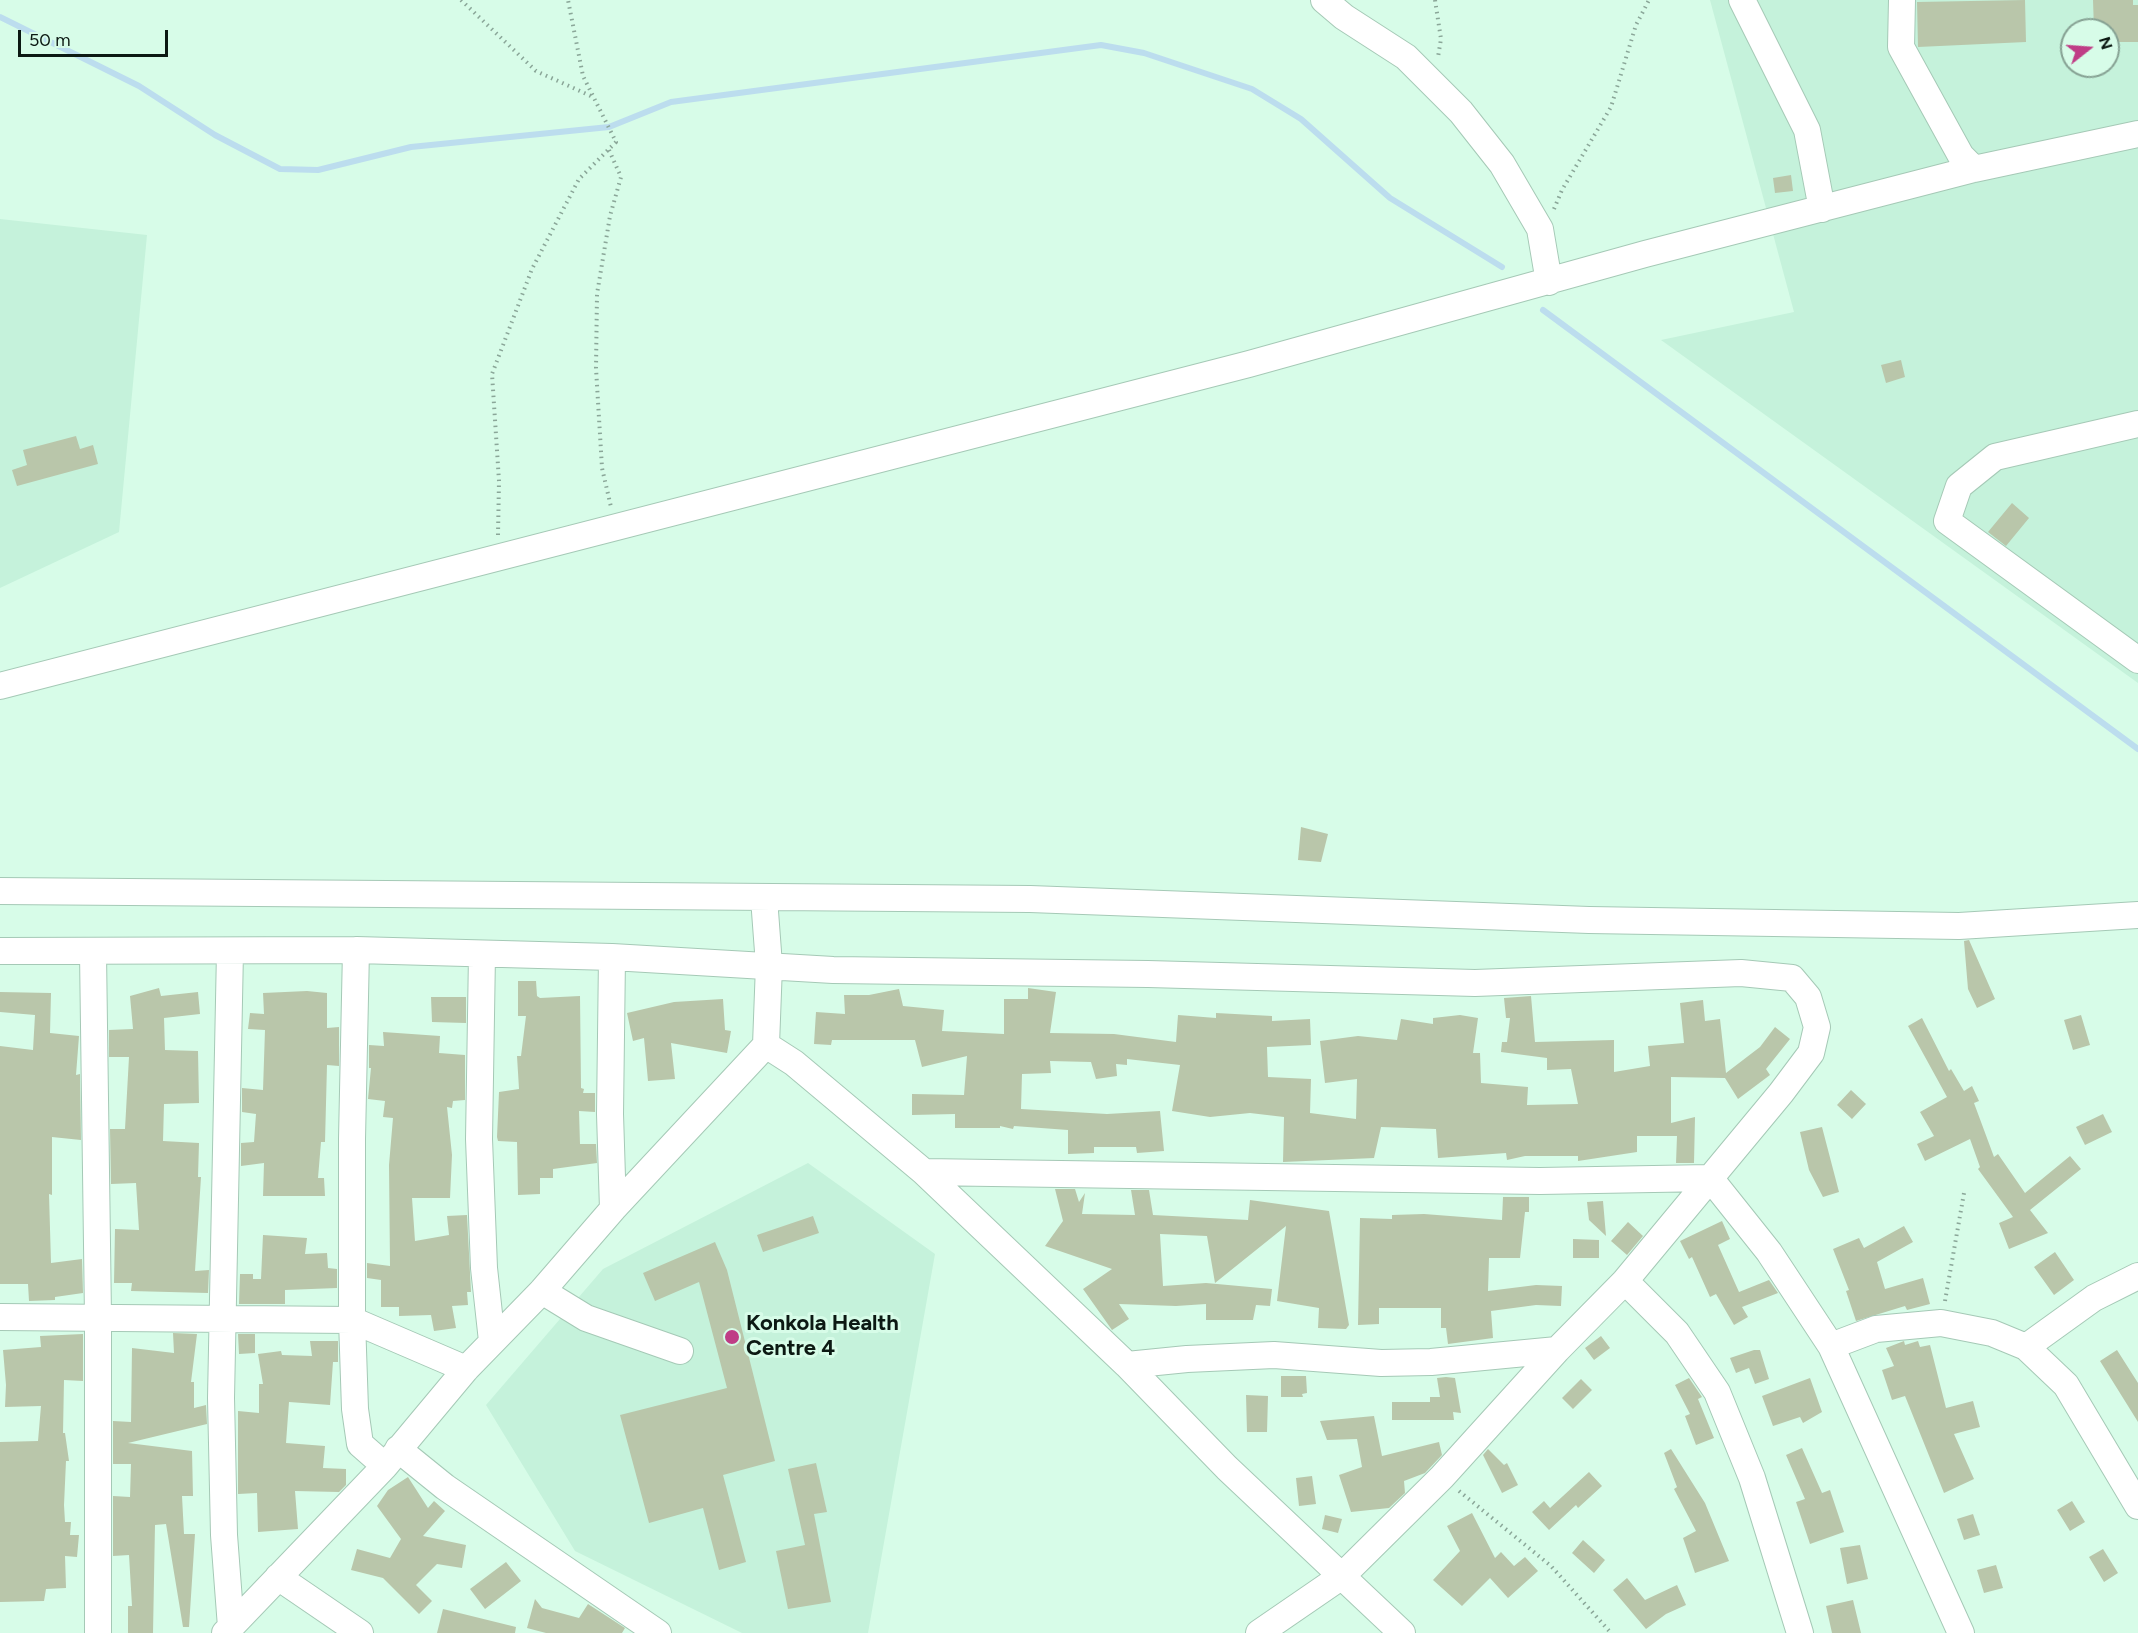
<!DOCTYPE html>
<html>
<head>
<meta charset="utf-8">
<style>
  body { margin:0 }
  #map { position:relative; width:2138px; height:1633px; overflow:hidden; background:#d7fce8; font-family:Figtree,sans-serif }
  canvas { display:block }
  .north { position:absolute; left:2060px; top:18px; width:60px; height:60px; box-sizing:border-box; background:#d7fce8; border:2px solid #86a193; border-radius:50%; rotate:73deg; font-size:16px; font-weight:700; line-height:24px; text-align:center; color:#0c1913 }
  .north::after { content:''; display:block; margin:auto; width:21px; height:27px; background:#bf3d86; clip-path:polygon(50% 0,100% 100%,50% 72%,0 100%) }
  .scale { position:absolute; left:18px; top:30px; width:150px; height:27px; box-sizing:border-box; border:3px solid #0c1913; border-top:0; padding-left:8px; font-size:18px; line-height:21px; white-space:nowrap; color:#0c1913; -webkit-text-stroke:4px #d7fce8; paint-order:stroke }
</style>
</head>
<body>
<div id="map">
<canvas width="2138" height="1633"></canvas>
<div class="north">N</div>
<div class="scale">50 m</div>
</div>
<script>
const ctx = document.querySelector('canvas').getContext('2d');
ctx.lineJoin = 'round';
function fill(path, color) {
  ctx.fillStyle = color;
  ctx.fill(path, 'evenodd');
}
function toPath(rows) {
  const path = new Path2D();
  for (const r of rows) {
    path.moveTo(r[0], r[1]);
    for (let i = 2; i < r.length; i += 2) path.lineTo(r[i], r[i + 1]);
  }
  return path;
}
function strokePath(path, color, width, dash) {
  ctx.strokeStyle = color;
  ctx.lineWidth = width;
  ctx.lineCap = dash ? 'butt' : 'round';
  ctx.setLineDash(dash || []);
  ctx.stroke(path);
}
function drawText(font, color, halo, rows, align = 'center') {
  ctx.font = font + ' Figtree,sans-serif';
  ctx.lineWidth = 6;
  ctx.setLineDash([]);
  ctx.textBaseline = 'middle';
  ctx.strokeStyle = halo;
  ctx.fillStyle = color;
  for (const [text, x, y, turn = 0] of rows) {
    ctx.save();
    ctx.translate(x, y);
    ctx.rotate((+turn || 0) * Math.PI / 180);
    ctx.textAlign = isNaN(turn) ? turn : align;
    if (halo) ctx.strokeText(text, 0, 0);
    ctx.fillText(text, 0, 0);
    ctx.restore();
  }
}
fill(toPath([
  [1710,0,2138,0,2138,683,1661,340,1794,312],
  [2072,30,2108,30,2108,66,2072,66],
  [0,219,147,235,119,532,0,588],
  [808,1163,935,1254,868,1633,742,1633,575,1551,486,1405,603,1269]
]), '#c5f2db');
strokePath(toPath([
  [0,17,139,86,215,135,280,169,318,170,411,147,609,127,671,102,1101,45,1144,53,1252,89,1301,119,1390,198,1502,267],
  [1543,310,2138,749]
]), '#bcddee', 6);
fill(toPath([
  [2025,0,2026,42,1918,47,1917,2],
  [2093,0,2133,0,2133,5,2138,5,2138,42,2108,42,2108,30,2094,30],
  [1791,175,1793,191,1775,193,1773,178],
  [1901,360,1905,377,1886,383,1881,365],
  [76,436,80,449,93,445,98,464,17,486,12,470,27,465,23,450],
  [2012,503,2029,518,2006,546,1988,532],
  [1301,827,1328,834,1321,862,1298,860],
  [1969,940,1995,999,1977,1008,1968,989,1964,941],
  [518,981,536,981,537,996,540,998,580,996,581,1088,584,1089,583,1093,595,1093,595,1112,579,1111,580,1144,596,1144,597,1163,553,1169,553,1178,540,1178,540,1194,518,1195,517,1142,498,1141,497,1137,499,1092,519,1089,517,1056,521,1056,526,1016,518,1016],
  [159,988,161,996,198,992,200,1014,164,1018,165,1050,198,1051,199,1103,164,1104,163,1141,199,1143,198,1177,201,1177,195,1271,209,1270,208,1293,131,1291,132,1283,114,1283,115,1229,139,1230,136,1183,111,1184,110,1129,125,1129,129,1057,109,1057,109,1030,133,1029,130,996],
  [1028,988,1056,992,1050,1033,1114,1034,1176,1042,1178,1015,1216,1018,1216,1013,1272,1016,1272,1021,1310,1019,1311,1045,1267,1047,1268,1077,1311,1079,1310,1113,1356,1119,1357,1079,1325,1083,1320,1041,1358,1036,1397,1040,1401,1019,1433,1024,1433,1018,1460,1015,1478,1018,1473,1053,1480,1053,1481,1083,1528,1087,1527,1105,1578,1104,1571,1069,1547,1070,1547,1058,1501,1052,1502,1042,1507,1042,1510,1018,1506,1018,1504,998,1531,996,1535,1042,1614,1040,1614,1072,1650,1066,1648,1046,1684,1043,1680,1003,1703,1000,1705,1021,1720,1019,1726,1073,1760,1047,1775,1027,1790,1039,1766,1069,1770,1075,1738,1099,1725,1078,1671,1077,1671,1123,1695,1117,1694,1163,1676,1163,1677,1136,1637,1136,1637,1152,1578,1161,1578,1156,1525,1156,1507,1160,1506,1153,1438,1158,1436,1129,1381,1127,1374,1158,1283,1162,1284,1117,1250,1113,1210,1117,1172,1111,1180,1065,1127,1059,1127,1065,1116,1064,1117,1076,1096,1079,1091,1062,1050,1061,1051,1073,1022,1074,1021,1109,1107,1114,1160,1111,1164,1151,1137,1153,1136,1147,1094,1147,1094,1153,1068,1154,1068,1130,1014,1126,1013,1129,1000,1126,1000,1128,955,1128,955,1114,912,1115,912,1094,964,1095,967,1056,922,1067,915,1040,832,1040,831,1045,814,1044,816,1012,845,1014,844,995,869,995,899,989,903,1006,944,1010,942,1031,1004,1034,1004,999,1028,999],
  [307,991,327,993,327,1028,339,1027,339,1066,327,1065,325,1142,321,1142,318,1178,324,1178,325,1196,263,1196,264,1163,241,1166,241,1143,254,1142,256,1114,242,1112,242,1088,263,1090,265,1030,248,1029,250,1013,264,1014,263,993],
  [0,992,51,993,50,1033,79,1036,76,1075,80,1074,81,1140,52,1137,52,1195,49,1194,51,1263,82,1259,83,1293,55,1297,55,1300,29,1301,28,1284,0,1284,0,1046,33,1050,35,1015,0,1012],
  [431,997,466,997,466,1023,432,1022],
  [723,999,725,1030,731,1031,727,1053,671,1043,675,1079,648,1081,644,1038,633,1041,627,1013,674,1002],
  [2081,1015,2090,1045,2073,1050,2064,1020],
  [1922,1018,1949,1071,1951,1069,1964,1091,1972,1086,1979,1101,1974,1103,1994,1157,1998,1154,2025,1193,2070,1156,2081,1169,2030,1210,2048,1233,2009,1249,1999,1223,2013,1217,1978,1169,1980,1167,1970,1139,1925,1161,1917,1144,1934,1136,1920,1112,1947,1097,1908,1026],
  [383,1032,440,1036,439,1053,465,1055,465,1100,453,1101,452,1108,447,1107,452,1155,450,1198,412,1198,415,1241,449,1235,447,1216,467,1215,471,1292,467,1292,468,1305,452,1306,456,1328,434,1331,431,1315,399,1316,399,1307,381,1307,381,1280,367,1278,367,1263,390,1266,389,1165,393,1118,383,1117,385,1101,368,1099,371,1068,369,1068,369,1045,384,1046],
  [1851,1090,1866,1104,1852,1119,1837,1105],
  [2103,1114,2112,1132,2085,1145,2076,1127],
  [1822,1127,1839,1192,1823,1197,1809,1170,1800,1132],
  [1055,1189,1075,1189,1079,1202,1085,1193,1082,1214,1135,1215,1131,1190,1149,1190,1153,1215,1248,1220,1250,1200,1329,1211,1349,1325,1346,1329,1318,1328,1319,1308,1277,1301,1286,1226,1215,1283,1207,1236,1160,1234,1163,1286,1206,1283,1272,1289,1270,1306,1256,1305,1253,1320,1206,1320,1206,1304,1176,1306,1119,1304,1129,1319,1112,1330,1083,1289,1112,1269,1045,1246,1063,1221],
  [1503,1197,1529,1197,1529,1212,1525,1212,1520,1258,1489,1258,1488,1291,1536,1285,1562,1286,1561,1306,1536,1305,1491,1311,1493,1338,1448,1344,1446,1328,1441,1328,1441,1308,1379,1308,1379,1324,1358,1325,1360,1218,1392,1219,1392,1215,1424,1214,1502,1220],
  [1603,1201,1606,1236,1589,1220,1587,1202],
  [813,1216,819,1233,763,1252,757,1235],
  [1722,1221,1730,1239,1718,1245,1739,1292,1769,1280,1778,1293,1742,1307,1748,1317,1734,1325,1716,1294,1710,1297,1692,1257,1689,1259,1680,1241],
  [1628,1222,1643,1236,1627,1255,1611,1241],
  [1904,1226,1913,1242,1877,1262,1885,1289,1923,1278,1930,1304,1907,1310,1905,1306,1856,1321,1846,1291,1849,1290,1833,1249,1859,1238,1864,1248],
  [263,1235,307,1238,305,1254,327,1253,328,1268,337,1269,337,1288,285,1290,285,1304,239,1304,240,1274,253,1274,253,1279,261,1279],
  [1573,1239,1599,1240,1599,1258,1573,1258],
  [715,1242,727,1270,775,1461,723,1475,746,1562,719,1570,703,1508,649,1523,620,1415,727,1388,699,1282,655,1301,643,1273],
  [2055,1252,2074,1280,2054,1295,2034,1267],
  [173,1333,197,1334,191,1382,194,1382,194,1408,206,1405,207,1424,128,1443,192,1451,193,1496,182,1496,184,1534,195,1534,189,1627,183,1627,166,1524,155,1525,153,1633,128,1633,128,1606,132,1606,129,1555,113,1556,113,1496,130,1497,131,1464,113,1464,113,1421,131,1422,132,1348,174,1353],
  [83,1334,83,1381,64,1380,63,1433,65,1433,69,1461,66,1461,64,1505,65,1522,71,1522,70,1535,79,1535,77,1557,65,1556,66,1588,46,1589,44,1601,0,1602,0,1442,38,1441,41,1406,5,1407,6,1385,3,1350,41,1347,40,1336],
  [238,1334,255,1334,255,1353,239,1354],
  [1601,1336,1610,1348,1594,1360,1585,1348],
  [310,1341,338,1341,338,1362,333,1362,330,1405,289,1402,286,1443,325,1446,323,1468,346,1469,346,1485,339,1492,295,1491,298,1529,258,1532,257,1493,238,1494,238,1411,259,1413,259,1384,263,1384,258,1354,281,1351,282,1355,312,1356],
  [1904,1341,1905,1345,1918,1341,1920,1347,1930,1345,1946,1408,1973,1401,1980,1427,1954,1434,1974,1479,1944,1493,1905,1396,1892,1400,1882,1370,1894,1366,1886,1348],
  [1754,1350,1760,1350,1769,1379,1755,1384,1749,1368,1736,1373,1730,1358],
  [2117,1350,2138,1383,2138,1422,2100,1361],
  [1281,1376,1306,1376,1307,1393,1302,1394,1303,1397,1281,1397],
  [1446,1377,1455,1378,1461,1413,1453,1412,1454,1420,1392,1420,1392,1402,1430,1402,1430,1397,1440,1397,1437,1378],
  [1689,1378,1702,1397,1698,1399,1714,1438,1696,1445,1685,1416,1690,1414,1675,1385],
  [1810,1378,1822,1412,1803,1423,1800,1417,1773,1426,1762,1396],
  [1581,1379,1592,1390,1573,1409,1562,1398],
  [1246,1395,1268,1396,1267,1432,1247,1432],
  [1374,1416,1382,1456,1439,1442,1442,1455,1425,1473,1404,1481,1405,1493,1389,1508,1351,1512,1339,1475,1362,1467,1357,1439,1327,1440,1320,1421],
  [1802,1448,1822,1493,1830,1490,1844,1532,1810,1544,1796,1502,1805,1499,1786,1455],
  [1488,1449,1504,1465,1507,1463,1518,1485,1502,1493,1483,1455],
  [1671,1449,1705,1503,1729,1561,1695,1573,1683,1538,1696,1531,1674,1489,1677,1487,1664,1453],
  [816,1463,827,1512,814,1514,831,1602,788,1609,776,1551,805,1545,788,1469],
  [1589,1472,1602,1486,1578,1508,1576,1505,1549,1530,1532,1512,1544,1501,1550,1508],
  [1312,1476,1316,1504,1299,1506,1296,1478],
  [408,1477,428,1508,434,1501,445,1511,423,1536,466,1545,462,1568,437,1564,416,1585,432,1601,419,1614,383,1578,351,1570,357,1549,390,1558,401,1539,377,1506,388,1490],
  [2072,1501,2085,1522,2070,1531,2057,1510],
  [1472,1513,1495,1558,1501,1552,1514,1566,1525,1557,1538,1571,1508,1598,1490,1578,1462,1606,1433,1580,1460,1551,1447,1526],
  [1973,1514,1980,1535,1964,1540,1957,1519],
  [1325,1515,1342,1519,1338,1533,1322,1529],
  [1583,1540,1605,1560,1594,1573,1572,1553],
  [1860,1545,1868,1579,1847,1584,1840,1548],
  [2103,1549,2118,1573,2104,1582,2089,1557],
  [506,1562,521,1581,485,1609,470,1589],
  [1996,1565,2003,1588,1984,1593,1977,1570],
  [1627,1578,1645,1600,1677,1585,1686,1605,1666,1614,1646,1629,1613,1590],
  [535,1599,542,1608,579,1618,588,1604,625,1628,622,1633,546,1633,527,1628],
  [1853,1600,1861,1633,1832,1633,1826,1606],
  [443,1609,516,1627,515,1633,437,1633]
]), '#b9c6aa');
const minor = toPath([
  [1324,0,1344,17,1406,57,1461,112,1502,164,1540,229,1549,282],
  [1742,0,1807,130,1822,209],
  [1902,0,1901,47,1961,156,1974,169],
  [2138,424,1995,457,1959,486,1947,521,2138,660],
  [0,686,1249,364,1645,254,1974,169,2138,134],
  [0,891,1030,899,1589,920,1959,926,2138,915],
  [356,950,352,1139,352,1320,355,1409,360,1444,385,1466],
  [0,951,356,950,612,957,833,970,1148,974,1475,983,1741,973,1792,978,1808,997,1817,1027,1811,1053,1781,1093,1625,1281,1557,1350,1442,1477,1342,1576,1259,1633],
  [230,951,221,1398,224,1535,231,1627],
  [93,953,98,1317,98,1633],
  [482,954,479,1139,484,1268,492,1341],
  [612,957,610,1114,613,1209],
  [766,1045,794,1063,924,1172,1127,1365,1227,1468,1402,1633],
  [924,1172,1540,1181,1710,1178,1769,1252,1831,1346,1961,1633],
  [1625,1281,1677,1333,1717,1392,1752,1478,1800,1633],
  [542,1291,586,1318,680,1351],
  [0,1317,352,1320,466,1369],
  [1831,1346,1876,1329,1941,1323,1992,1333,2026,1347,2066,1385,2138,1506],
  [2026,1347,2094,1298,2138,1276],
  [1127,1365,1187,1359,1274,1355,1381,1363,1431,1362,1557,1350],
  [398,1449,445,1487,658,1633],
  [278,1577,360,1633],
  [225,1633,385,1466,466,1369,542,1291,613,1209,766,1045,769,965,764,898]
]);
strokePath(minor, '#a5c9b6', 28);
strokePath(toPath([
  [461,0,536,71,593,97],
  [1435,0,1441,39,1438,57],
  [609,150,621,177,610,216,597,294,596,368,602,468,611,507],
  [1554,209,1562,190,1611,107,1636,25,1649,0],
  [498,535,499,481,492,374,532,269,579,179,616,142,583,76,568,0],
  [1945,1301,1964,1193],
  [1459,1491,1551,1566,1611,1633]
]), '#8aa698', 4, [1.5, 4.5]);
strokePath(minor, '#fff', 26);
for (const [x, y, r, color] of [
  [732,1337,8,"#bf3d86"]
]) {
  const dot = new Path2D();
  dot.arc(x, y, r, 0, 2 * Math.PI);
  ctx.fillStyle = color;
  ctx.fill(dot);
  strokePath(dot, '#d7fce8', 2);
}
drawText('bold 22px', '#0c1913', '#d7fce8', [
  ["Konkola Health",746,1324],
  ["Centre 4",746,1349]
], 'left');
</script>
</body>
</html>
